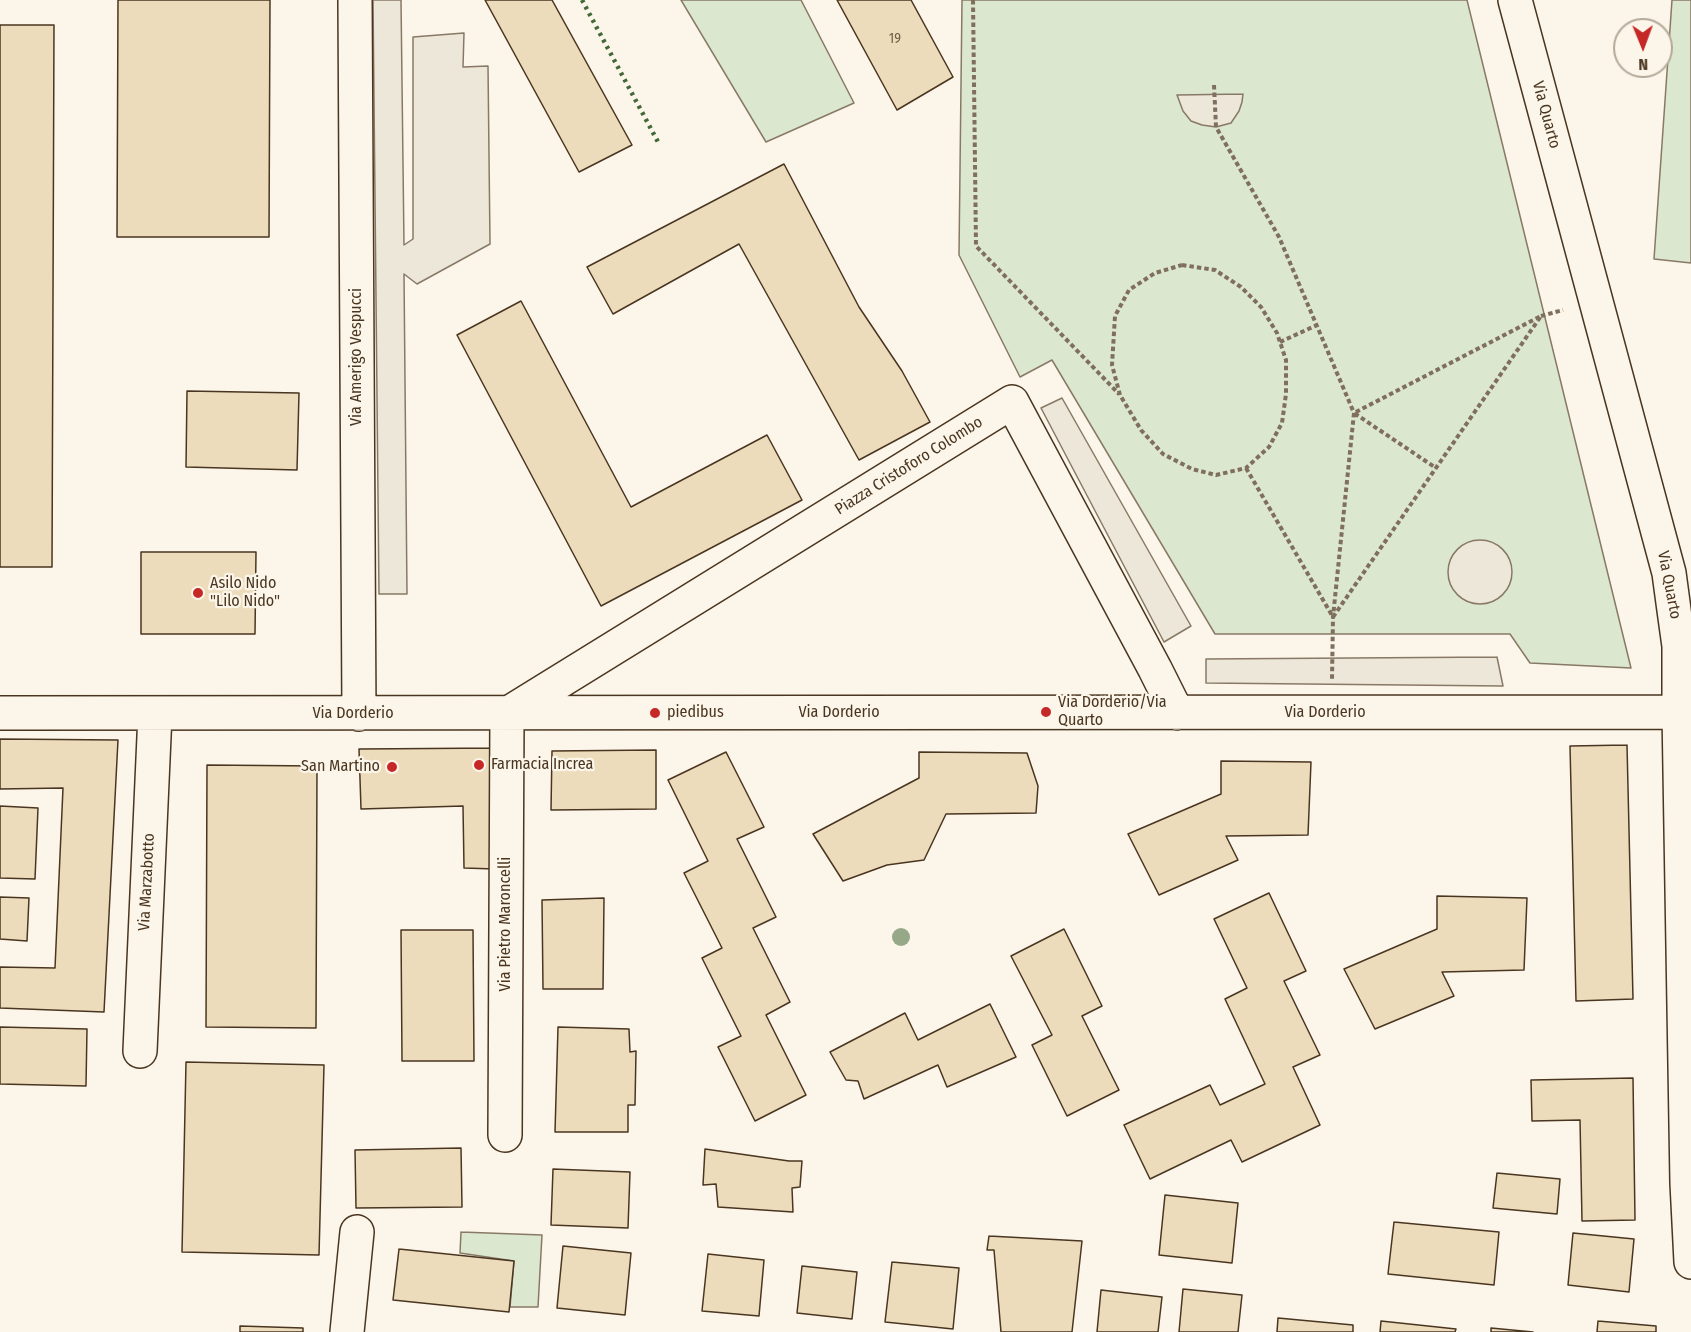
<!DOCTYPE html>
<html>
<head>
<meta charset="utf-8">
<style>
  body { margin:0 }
  #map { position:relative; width:1691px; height:1332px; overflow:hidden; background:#fbf6e9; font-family:"Fira Sans Condensed",sans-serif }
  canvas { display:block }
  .north { position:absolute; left:1613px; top:18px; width:60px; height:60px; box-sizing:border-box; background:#fbf6e9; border:2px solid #b4a999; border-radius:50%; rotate:179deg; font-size:16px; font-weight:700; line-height:24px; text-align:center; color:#4a3520 }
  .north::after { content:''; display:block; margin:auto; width:21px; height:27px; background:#c62828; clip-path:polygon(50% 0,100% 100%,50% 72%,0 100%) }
</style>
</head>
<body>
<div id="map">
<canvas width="1691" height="1332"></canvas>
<div class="north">N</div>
</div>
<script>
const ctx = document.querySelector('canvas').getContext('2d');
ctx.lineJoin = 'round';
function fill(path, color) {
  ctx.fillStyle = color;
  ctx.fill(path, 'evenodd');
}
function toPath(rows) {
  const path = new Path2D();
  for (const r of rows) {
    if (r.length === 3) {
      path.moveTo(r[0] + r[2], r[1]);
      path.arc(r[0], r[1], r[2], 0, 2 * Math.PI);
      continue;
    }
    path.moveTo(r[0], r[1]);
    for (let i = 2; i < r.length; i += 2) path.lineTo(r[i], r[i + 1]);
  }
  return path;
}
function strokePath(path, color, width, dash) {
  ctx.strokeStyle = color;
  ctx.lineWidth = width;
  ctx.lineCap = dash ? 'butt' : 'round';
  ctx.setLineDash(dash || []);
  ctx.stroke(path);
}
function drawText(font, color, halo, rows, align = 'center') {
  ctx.font = font + ' "Fira Sans Condensed",sans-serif';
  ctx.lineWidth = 4.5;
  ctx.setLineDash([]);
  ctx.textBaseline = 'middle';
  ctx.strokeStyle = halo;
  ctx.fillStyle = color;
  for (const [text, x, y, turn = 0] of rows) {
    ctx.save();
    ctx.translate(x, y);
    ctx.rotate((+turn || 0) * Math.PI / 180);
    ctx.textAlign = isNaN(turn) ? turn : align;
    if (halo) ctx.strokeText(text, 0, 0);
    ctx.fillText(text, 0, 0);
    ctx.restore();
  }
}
const green = toPath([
  [681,0,801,0,854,103,766,142,681,0],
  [962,0,1467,0,1631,668,1530,663,1510,634,1215,634,1052,360,1020,377,959,255,962,0],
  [1672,0,1691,0,1691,263,1654,259,1672,0],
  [461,1232,542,1235,538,1307,510,1307,514,1261,460,1253,461,1232]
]);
fill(green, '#dce7d0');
strokePath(green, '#887966', 1.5);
const parking = toPath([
  [373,0,401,0,404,245,413,239,413,37,464,33,463,67,488,66,490,244,417,284,404,274,407,594,379,594,373,0],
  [1243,94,1242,102,1239,111,1231,123,1216,127,1202,125,1191,121,1183,111,1177,95,1243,94],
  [1062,398,1191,626,1164,642,1041,408,1062,398],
  [1480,572,32],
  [1497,657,1503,686,1206,683,1206,659,1497,657]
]);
fill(parking, '#ede7d9');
strokePath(parking, '#887966', 1.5);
const building = toPath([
  [118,0,270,0,269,237,117,237,118,0],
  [485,0,552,0,632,145,579,172,485,0],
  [837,0,911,0,953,77,897,110,837,0],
  [0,25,54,25,52,567,0,567,0,25],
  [784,164,859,307,902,371,930,422,859,460,739,244,613,314,587,267,784,164],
  [521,301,631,507,767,435,802,500,601,606,457,335,521,301],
  [187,391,299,393,297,470,186,467,187,391],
  [141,552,256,552,255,634,141,634,141,552],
  [0,739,118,740,104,1012,0,1008,0,967,55,968,63,788,0,789,0,739],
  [1627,745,1633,999,1576,1001,1570,746,1627,745],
  [499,748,495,869,464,868,463,806,361,809,359,749,499,748],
  [656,750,656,809,551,810,552,751,656,750],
  [726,752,764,827,737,839,776,917,753,928,790,1002,766,1015,806,1095,755,1121,718,1047,741,1036,702,958,722,948,684,873,708,861,668,780,726,752],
  [919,752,1027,753,1038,786,1036,813,946,814,924,860,887,865,843,881,813,834,919,778,919,752],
  [1221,761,1311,762,1308,835,1226,836,1238,860,1159,895,1128,834,1221,794,1221,761],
  [207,765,317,766,316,1028,206,1027,207,765],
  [0,806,38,808,35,879,0,878,0,806],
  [1269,893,1306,971,1284,981,1320,1055,1293,1067,1320,1125,1242,1162,1231,1140,1150,1179,1124,1125,1210,1085,1220,1105,1265,1084,1225,999,1247,988,1214,919,1269,893],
  [1437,896,1527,898,1524,970,1442,972,1454,996,1375,1029,1344,969,1437,929,1437,896],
  [0,897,29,898,27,941,0,939,0,897],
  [604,898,603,989,543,989,542,900,604,898],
  [1064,929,1102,1006,1082,1016,1119,1090,1067,1116,1032,1045,1052,1035,1011,956,1064,929],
  [401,930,473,930,474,1061,402,1061,401,930],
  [990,1004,1016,1057,947,1087,938,1065,864,1099,858,1081,846,1080,830,1052,905,1013,918,1040,990,1004],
  [0,1027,87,1029,86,1086,0,1084,0,1027],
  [558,1027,629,1029,630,1052,636,1051,635,1105,628,1105,628,1132,555,1132,558,1027],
  [186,1062,324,1065,319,1255,182,1252,186,1062],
  [1633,1078,1635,1220,1582,1221,1580,1120,1532,1121,1531,1080,1633,1078],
  [461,1148,462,1207,356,1208,355,1150,461,1148],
  [705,1149,789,1161,802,1161,800,1187,792,1188,793,1212,718,1207,716,1184,703,1185,705,1149],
  [553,1169,630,1172,628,1228,551,1225,553,1169],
  [1497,1173,1560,1179,1557,1214,1493,1208,1497,1173],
  [1165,1195,1238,1203,1232,1263,1159,1255,1165,1195],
  [1394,1222,1499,1232,1494,1285,1388,1274,1394,1222],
  [1573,1233,1634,1239,1629,1292,1568,1285,1573,1233],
  [989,1236,1082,1241,1072,1332,1001,1332,994,1250,987,1250,989,1236],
  [563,1246,631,1253,625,1315,557,1308,563,1246],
  [399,1249,514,1261,509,1312,393,1300,399,1249],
  [708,1254,764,1260,759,1316,702,1311,708,1254],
  [892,1262,959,1268,953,1329,885,1322,892,1262],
  [802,1266,857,1272,852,1319,797,1313,802,1266],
  [1183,1289,1242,1295,1238,1332,1179,1332,1183,1289],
  [1101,1290,1162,1297,1158,1332,1097,1332,1101,1290],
  [1278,1318,1353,1325,1353,1332,1277,1332,1278,1318],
  [1381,1321,1456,1329,1455,1332,1380,1332,1381,1321],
  [1598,1321,1656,1326,1656,1332,1597,1332,1598,1321],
  [240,1326,303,1328,303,1332,240,1332,240,1326],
  [1491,1328,1533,1332,1491,1332,1491,1328]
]);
fill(building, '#ecdcbc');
strokePath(building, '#4a3520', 1.5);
const minor = toPath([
  [355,0,359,714],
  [1515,0,1669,573,1674,610,1679,646,1679,712,1687,1183,1691,1262],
  [0,713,1691,712],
  [140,1051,155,714],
  [505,1135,507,714,1012,402,1155,669,1177,713],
  [347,1332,357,1232]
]);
strokePath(minor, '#4a3520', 36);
strokePath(toPath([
  [973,0,976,246,1119,394],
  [1214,85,1216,127,1279,237,1354,413,1333,617,1332,679],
  [1182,265,1215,270,1241,287,1261,307,1277,333,1286,360,1286,394,1282,423,1269,447,1246,468,1216,475,1192,469,1163,454,1141,430,1120,395,1112,365,1115,316,1129,290,1155,273,1182,265],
  [1541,316,1563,310],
  [1280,342,1317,325],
  [1246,468,1333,617,1541,316,1354,413,1436,468]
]), '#7f6f5c', 4, [4.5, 3]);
strokePath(minor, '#fbf6e9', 33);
strokePath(toPath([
  [582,0,658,142]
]), '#436837', 4.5, [3, 4.5]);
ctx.fillStyle = '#96a887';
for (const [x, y] of [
  [901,937]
]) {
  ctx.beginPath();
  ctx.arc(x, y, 9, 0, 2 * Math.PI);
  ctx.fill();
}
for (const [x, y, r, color] of [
  [198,593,6,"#c62828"],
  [1046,712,6,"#c62828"],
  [655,713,6,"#c62828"],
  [479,765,6,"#c62828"],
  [392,767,6,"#c62828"]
]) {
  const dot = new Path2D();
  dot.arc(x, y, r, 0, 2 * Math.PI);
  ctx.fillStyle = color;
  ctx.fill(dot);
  strokePath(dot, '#fbf6e9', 2);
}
drawText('14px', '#725f47', null, [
  ["19",895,39]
]);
drawText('16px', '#4a3520', '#fbf6e9', [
  ["Via Quarto",1546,115,75],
  ["Via Amerigo Vespucci",357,357,-90],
  ["Piazza Cristoforo Colombo",909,466,-32],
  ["Via Quarto",1669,585,79],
  ["Via Dorderio",839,713],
  ["Via Dorderio",1325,713],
  ["Via Dorderio",353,714],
  ["Via Marzabotto",147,882,-87],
  ["Via Pietro Maroncelli",506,924,-90]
]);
drawText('16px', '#4a3520', '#fbf6e9', [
  ["Asilo Nido",210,584],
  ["\"Lilo Nido\"",210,602],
  ["Via Dorderio/Via",1058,703],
  ["Quarto",1058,721],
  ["piedibus",667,713],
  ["Farmacia Increa",491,765],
  ["San Martino",380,767,"right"]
], 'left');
</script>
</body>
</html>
